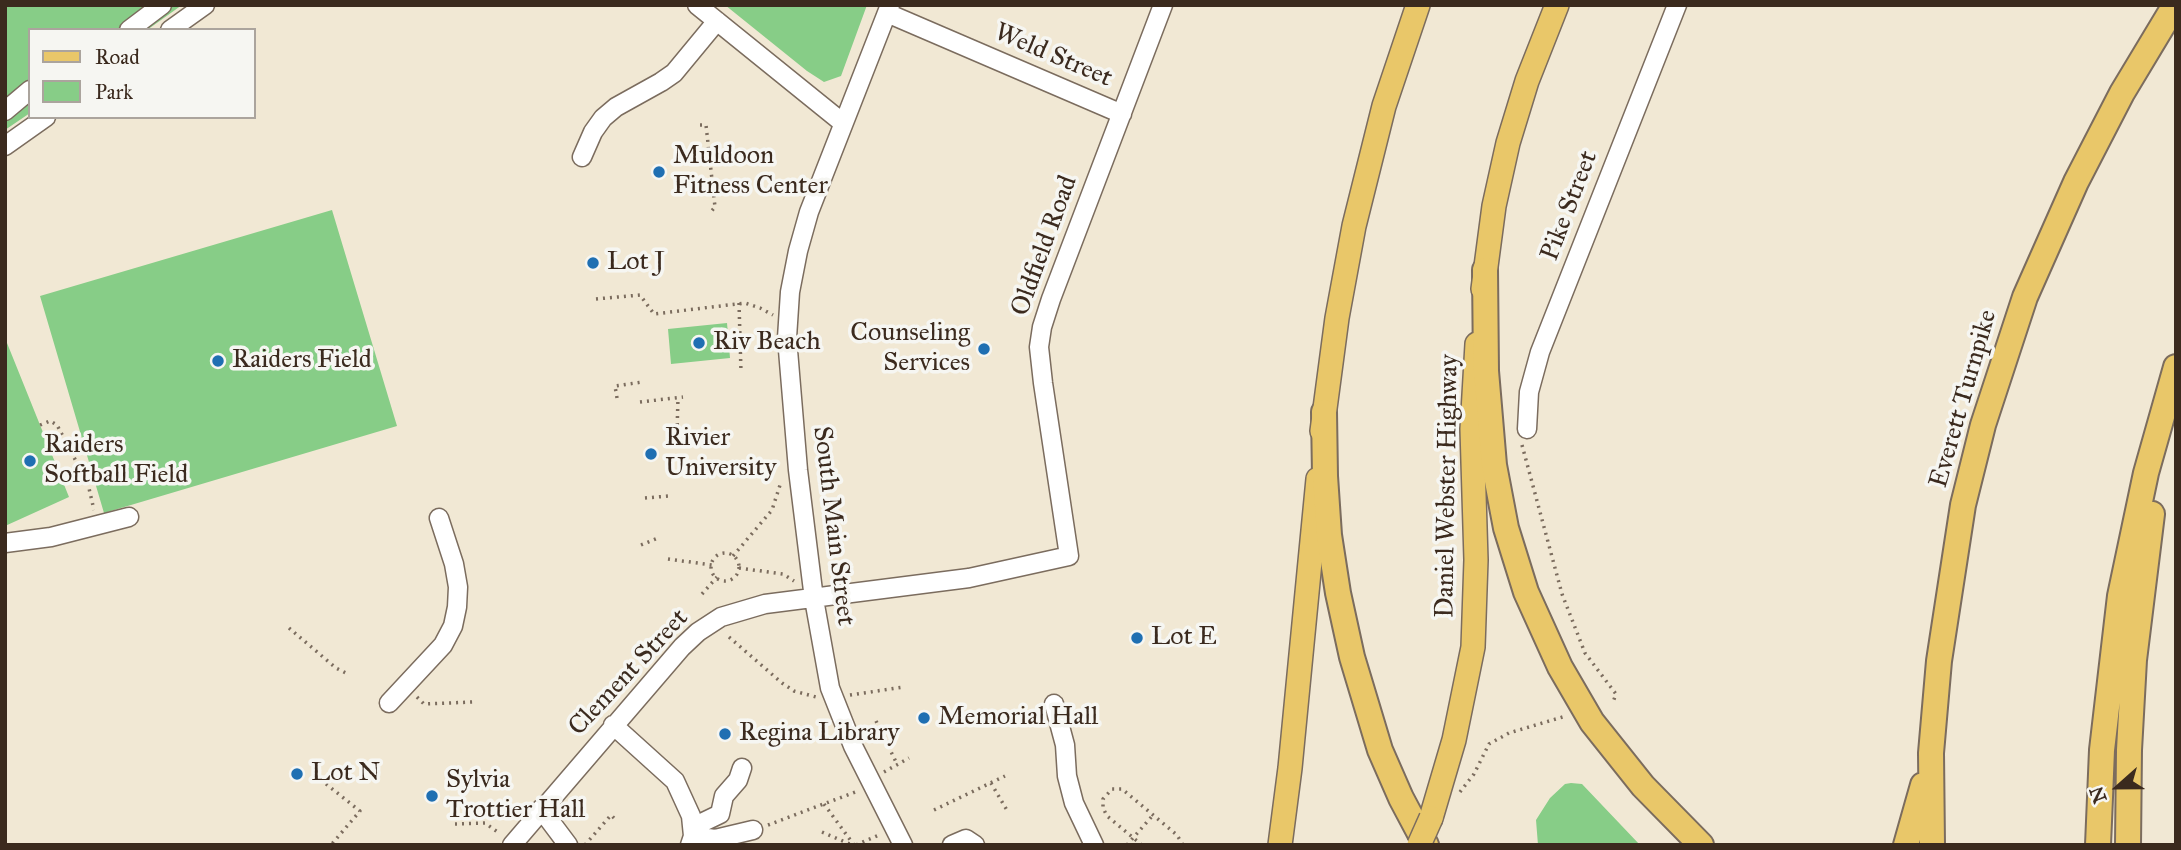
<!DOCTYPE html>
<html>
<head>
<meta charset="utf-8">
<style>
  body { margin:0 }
  #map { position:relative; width:2181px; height:850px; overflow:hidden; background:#f1e8d4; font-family:"IM FELL Great Primer",serif }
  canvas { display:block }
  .frame { position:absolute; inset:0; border:7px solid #3b2a1e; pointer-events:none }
  .legend { position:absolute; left:28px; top:28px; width:228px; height:91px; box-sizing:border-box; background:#f6f6f2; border:2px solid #aba49d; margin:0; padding:9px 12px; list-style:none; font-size:21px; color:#3b2a1e }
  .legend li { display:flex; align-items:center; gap:14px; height:35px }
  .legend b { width:35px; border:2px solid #aba49d }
  .north { position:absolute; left:2083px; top:752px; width:70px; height:70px; -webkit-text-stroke:5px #f6f6f2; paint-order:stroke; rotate:249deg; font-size:19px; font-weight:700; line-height:28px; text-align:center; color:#3b2a1e }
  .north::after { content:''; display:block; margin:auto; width:24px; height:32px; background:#3b2a1e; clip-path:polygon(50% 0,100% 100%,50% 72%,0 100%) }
</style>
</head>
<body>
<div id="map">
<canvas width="2181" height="850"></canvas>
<div class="frame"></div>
<ul class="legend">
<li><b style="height:9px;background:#e9c769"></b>Road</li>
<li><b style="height:19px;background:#87cd87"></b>Park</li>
</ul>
<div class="north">N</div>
</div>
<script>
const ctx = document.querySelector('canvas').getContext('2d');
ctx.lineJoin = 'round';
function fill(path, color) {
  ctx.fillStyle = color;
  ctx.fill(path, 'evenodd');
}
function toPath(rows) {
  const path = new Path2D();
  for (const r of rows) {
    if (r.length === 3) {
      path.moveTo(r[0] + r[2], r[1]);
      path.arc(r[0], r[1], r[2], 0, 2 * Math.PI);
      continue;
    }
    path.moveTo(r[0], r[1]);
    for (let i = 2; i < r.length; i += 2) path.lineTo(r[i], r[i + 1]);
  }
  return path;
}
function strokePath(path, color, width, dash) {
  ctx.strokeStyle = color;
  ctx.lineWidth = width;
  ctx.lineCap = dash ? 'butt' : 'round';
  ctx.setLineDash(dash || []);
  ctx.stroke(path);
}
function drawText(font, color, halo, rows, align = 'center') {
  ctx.font = font + ' "IM FELL Great Primer",serif';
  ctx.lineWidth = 7;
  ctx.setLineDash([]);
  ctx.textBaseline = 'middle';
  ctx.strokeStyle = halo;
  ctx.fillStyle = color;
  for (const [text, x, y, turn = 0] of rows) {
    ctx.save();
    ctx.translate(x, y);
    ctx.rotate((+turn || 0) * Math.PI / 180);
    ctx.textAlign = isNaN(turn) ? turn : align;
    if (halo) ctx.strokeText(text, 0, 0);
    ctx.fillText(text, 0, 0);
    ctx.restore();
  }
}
fill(toPath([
  [5,5,182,5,147,30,30,30,30,113,5,130],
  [725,5,867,5,841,76,824,82,807,71],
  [332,210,397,426,104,513,40,296],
  [727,323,730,358,671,364,668,329],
  [5,338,69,497,5,526],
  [1571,783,1582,784,1640,845,1538,845,1536,820,1550,798,1565,784]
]), '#87cd87');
const minor = toPath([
  [697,5,843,123],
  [890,5,809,212,798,251,790,292,787,338,798,470,814,599,830,688,853,746,903,845],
  [887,13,1122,114],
  [129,30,162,5],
  [170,30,205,5],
  [5,111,30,90],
  [5,146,46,117],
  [582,157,593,132,603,118,616,107,661,82,674,73,717,21],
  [1527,429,1529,392,1540,352,1677,5],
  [5,543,51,537,129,517],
  [389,703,443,645,453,626,457,607,458,587,454,564,439,518],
  [1054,704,1065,745,1067,776,1074,803,1094,845],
  [613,725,675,781,691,816,693,836,690,845],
  [541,809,568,845],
  [693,827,720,814,724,796,738,780,742,768],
  [693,836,715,839,753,830],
  [512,845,682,647,698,632,721,617,765,604,969,578,1069,556,1043,383,1039,347,1042,327,1051,299,1163,5],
  [952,845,966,839,975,845]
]);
const major = toPath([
  [1483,289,1494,206,1508,143,1527,81,1557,5],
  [1322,431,1337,318,1354,226,1384,106,1418,5],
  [1431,818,1454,740,1473,647,1476,560,1472,429,1477,344],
  [1280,845,1290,768,1318,479]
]);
const highway = toPath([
  [1485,270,1486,371,1494,465,1506,528,1526,592,1560,667,1592,722,1643,786,1701,845],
  [1324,412,1325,476,1329,535,1338,593,1352,657,1380,750,1401,798,1426,845],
  [1906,845,1923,785],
  [1932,845,1931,753,1939,661,1963,505,1983,425,2025,297,2076,182,2122,93,2175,5],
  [2098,845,2102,750,2120,596,2146,473,2176,367],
  [2128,845,2129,750,2134,660,2152,514]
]);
strokePath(minor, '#7b6c5e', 21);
strokePath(major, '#7b6c5e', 26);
strokePath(highway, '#7b6c5e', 28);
strokePath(toPath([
  [700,125,706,125,715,207,710,213],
  [596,299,640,295,654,314,745,303,760,308,773,315],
  [739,303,741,372],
  [617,398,615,386,642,382],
  [640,402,683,397],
  [40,425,50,421,57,425,88,484,94,510],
  [677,432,678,398],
  [1522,445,1562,594,1585,653,1616,694,1613,702],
  [645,498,669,496],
  [641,545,658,538],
  [725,567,14],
  [733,556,772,510,781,482],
  [668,559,712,565],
  [739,568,783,574,794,581],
  [702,594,717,577],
  [289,628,336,668,348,674],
  [729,637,782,683,794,691,816,697],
  [850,695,904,687],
  [417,697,424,704,473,702],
  [876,721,897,764],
  [884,772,909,758],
  [991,783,1008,812],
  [326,784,360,811,331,845],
  [1460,792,1474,774,1489,744,1509,733,1566,716],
  [824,804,854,845],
  [934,810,1005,776],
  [455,824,485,823,499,833],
  [768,825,858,791],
  [822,832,852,845],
  [585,845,611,815,614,818],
  [856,845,879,835],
  [1127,845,1153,815],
  [1142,845,1107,816,1103,808,1103,799,1112,789,1122,789,1177,835,1183,845]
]), '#7b6c5e', 3.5, [2, 5]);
strokePath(minor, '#fff', 18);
strokePath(major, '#e9c769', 23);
strokePath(highway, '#e9c769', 24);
const majorBridge = toPath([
  [1419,845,1431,818]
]);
strokePath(majorBridge, '#7b6c5e', 26, []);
strokePath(majorBridge, '#e9c769', 23);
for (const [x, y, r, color] of [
  [659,172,7,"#1f6fb2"],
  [593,263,7,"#1f6fb2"],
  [699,343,7,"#1f6fb2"],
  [984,349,7,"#1f6fb2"],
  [218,361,7,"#1f6fb2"],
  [651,454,7,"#1f6fb2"],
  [30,461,7,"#1f6fb2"],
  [1137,638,7,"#1f6fb2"],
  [924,718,7,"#1f6fb2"],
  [725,734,7,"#1f6fb2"],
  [297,774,7,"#1f6fb2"],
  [432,796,7,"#1f6fb2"]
]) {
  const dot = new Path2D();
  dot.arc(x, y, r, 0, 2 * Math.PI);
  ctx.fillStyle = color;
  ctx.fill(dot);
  strokePath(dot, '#f6f6f2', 2.5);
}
drawText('26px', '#3b2a1e', '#f6f6f2', [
  ["Weld Street",1053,56,23],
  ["Pike Street",1570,206,-69],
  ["Oldfield Road",1045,246,-70],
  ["Everett Turnpike",1964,399,-74],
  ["Daniel Webster Highway",1448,486,-89],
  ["South Main Street",833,526,83],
  ["Clement Street",629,673,-47]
]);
drawText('26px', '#3b2a1e', '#f6f6f2', [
  ["Muldoon",673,157],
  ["Fitness Center",673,187],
  ["Lot J",607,263],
  ["Counseling",970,334,"right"],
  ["Services",970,364,"right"],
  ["Riv Beach",713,343],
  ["Raiders Field",232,361],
  ["Rivier",665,439],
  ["University",665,469],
  ["Raiders",44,446],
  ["Softball Field",44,476],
  ["Lot E",1151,638],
  ["Memorial Hall",938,718],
  ["Regina Library",739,734],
  ["Lot N",311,774],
  ["Sylvia",446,781],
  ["Trottier Hall",446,811]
], 'left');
</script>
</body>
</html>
